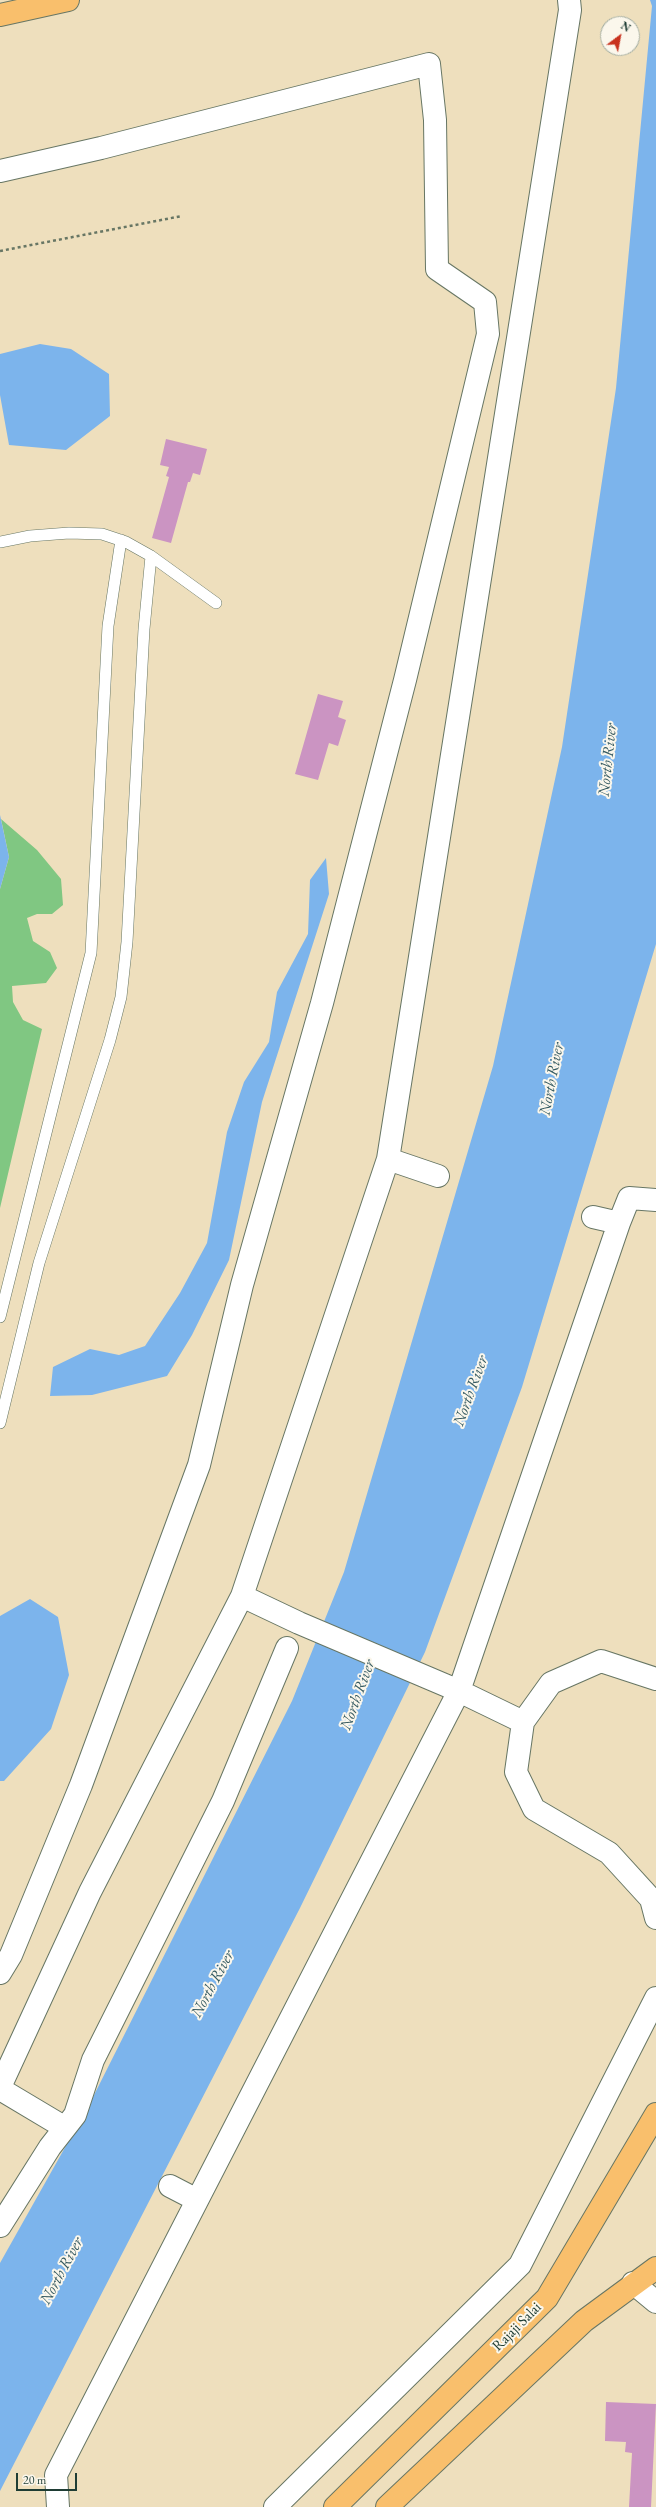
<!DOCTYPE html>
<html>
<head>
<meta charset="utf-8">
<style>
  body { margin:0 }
  #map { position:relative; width:656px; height:2507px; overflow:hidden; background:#eedfbd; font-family:"EB Garamond",serif }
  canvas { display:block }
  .north { position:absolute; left:600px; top:16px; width:40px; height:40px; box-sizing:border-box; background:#fbf7ec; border:1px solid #a3ada2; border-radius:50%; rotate:32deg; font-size:11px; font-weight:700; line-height:16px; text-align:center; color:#1f3d34 }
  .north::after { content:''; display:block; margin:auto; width:14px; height:18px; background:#c8321e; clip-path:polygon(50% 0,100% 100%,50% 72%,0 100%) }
  .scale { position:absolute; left:16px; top:2473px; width:61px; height:18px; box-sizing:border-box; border:2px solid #1f3d34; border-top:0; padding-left:5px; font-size:12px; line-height:14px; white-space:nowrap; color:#1f3d34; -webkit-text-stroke:3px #fbf7ec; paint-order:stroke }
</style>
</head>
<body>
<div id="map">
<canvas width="656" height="2507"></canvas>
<div class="north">N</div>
<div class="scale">20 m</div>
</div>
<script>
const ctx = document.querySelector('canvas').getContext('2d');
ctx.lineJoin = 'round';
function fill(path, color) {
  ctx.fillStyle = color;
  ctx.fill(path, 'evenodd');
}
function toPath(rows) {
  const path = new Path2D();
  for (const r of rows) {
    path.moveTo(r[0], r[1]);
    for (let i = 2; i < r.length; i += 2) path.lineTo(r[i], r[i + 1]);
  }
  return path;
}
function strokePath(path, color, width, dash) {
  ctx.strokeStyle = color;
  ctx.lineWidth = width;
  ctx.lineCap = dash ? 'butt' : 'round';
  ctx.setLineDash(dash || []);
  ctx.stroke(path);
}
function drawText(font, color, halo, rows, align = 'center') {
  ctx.font = font + ' "EB Garamond",serif';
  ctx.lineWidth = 4;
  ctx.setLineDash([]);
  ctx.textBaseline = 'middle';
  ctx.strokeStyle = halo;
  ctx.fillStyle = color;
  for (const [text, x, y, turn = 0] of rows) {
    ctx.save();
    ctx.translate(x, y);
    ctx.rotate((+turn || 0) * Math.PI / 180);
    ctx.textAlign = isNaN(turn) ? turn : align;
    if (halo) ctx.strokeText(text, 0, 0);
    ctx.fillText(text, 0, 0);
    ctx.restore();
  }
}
fill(toPath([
  [1,819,37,850,61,879,63,905,52,914,37,914,27,918,33,941,50,952,57,968,46,983,12,986,13,1002,23,1020,42,1029,0,1208,0,889,9,857]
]), '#80c782');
fill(toPath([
  [650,0,656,0,656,944,522,1387,425,1652,300,1908,0,2491,0,2263,90,2103,292,1701,344,1572,493,1066,562,747,616,388,652,6],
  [40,344,71,349,109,374,110,416,66,450,9,445,0,395,0,354],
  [0,815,9,857,0,889],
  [326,858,329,894,262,1102,229,1260,192,1335,167,1376,92,1395,50,1396,53,1367,90,1349,119,1355,145,1346,180,1293,207,1243,227,1132,244,1082,269,1042,277,992,308,934,310,880],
  [30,1599,58,1617,69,1675,51,1729,4,1781,0,1781,0,1616]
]), '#7cb4ec');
fill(toPath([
  [166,439,207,449,200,475,193,473,190,482,188,482,171,543,152,538,169,477,166,476,169,467,160,465],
  [318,694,343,701,338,717,346,720,338,746,329,743,318,780,295,774],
  [606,2402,656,2404,651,2507,629,2507,632,2453,625,2452,626,2442,605,2441]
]), '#cb94c2');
const lane = toPath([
  [0,542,30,536,69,533,102,534,126,542,151,556,216,603],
  [0,1317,91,953,108,626,121,540],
  [0,1423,39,1263,110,1040,121,997,127,942,144,629,151,556]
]);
const street = toPath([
  [0,171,101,148,429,64,435,120,437,269,485,302,488,334,405,680,322,1003,242,1285,199,1465,81,1785,11,1955,0,1973],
  [388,1159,438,1176],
  [593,1217,619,1223],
  [242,1596,299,1623,459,1691,523,1722,551,1683,601,1661,656,1679],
  [523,1722,516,1772,534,1809,609,1853,651,1899,656,1918],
  [0,2087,90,1892,242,1596,388,1159,570,10,569,0],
  [0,2089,57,2123],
  [170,2186,197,2200],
  [0,2226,50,2147,75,2115,93,2060,223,1801,287,1648],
  [633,2283,656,2302],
  [58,2507,56,2475,459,1691,619,1223,629,1198,656,1200],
  [275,2507,520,2265,656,1998]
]);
const primary = toPath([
  [0,15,68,0],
  [335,2507,547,2298,656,2114],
  [387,2507,584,2321,656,2268]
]);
strokePath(lane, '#677664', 12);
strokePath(street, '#677664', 24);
strokePath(primary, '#677664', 24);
strokePath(toPath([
  [0,251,182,216]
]), '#677664', 2.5, [3, 3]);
strokePath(lane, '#fff', 11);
strokePath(street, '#fff', 22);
strokePath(primary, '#f9bf6c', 22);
drawText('15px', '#1f3d34', '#fbf7ec', [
  ["Rajaji Salai",517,2327,-45]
]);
drawText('italic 16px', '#365b62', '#fbf7ec', [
  ["North River",608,760,-84],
  ["North River",552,1079,-79],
  ["North River",471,1391,-70],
  ["North River",358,1695,-70],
  ["North River",213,1984,-62],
  ["North River",62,2271,-62]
]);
</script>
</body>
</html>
